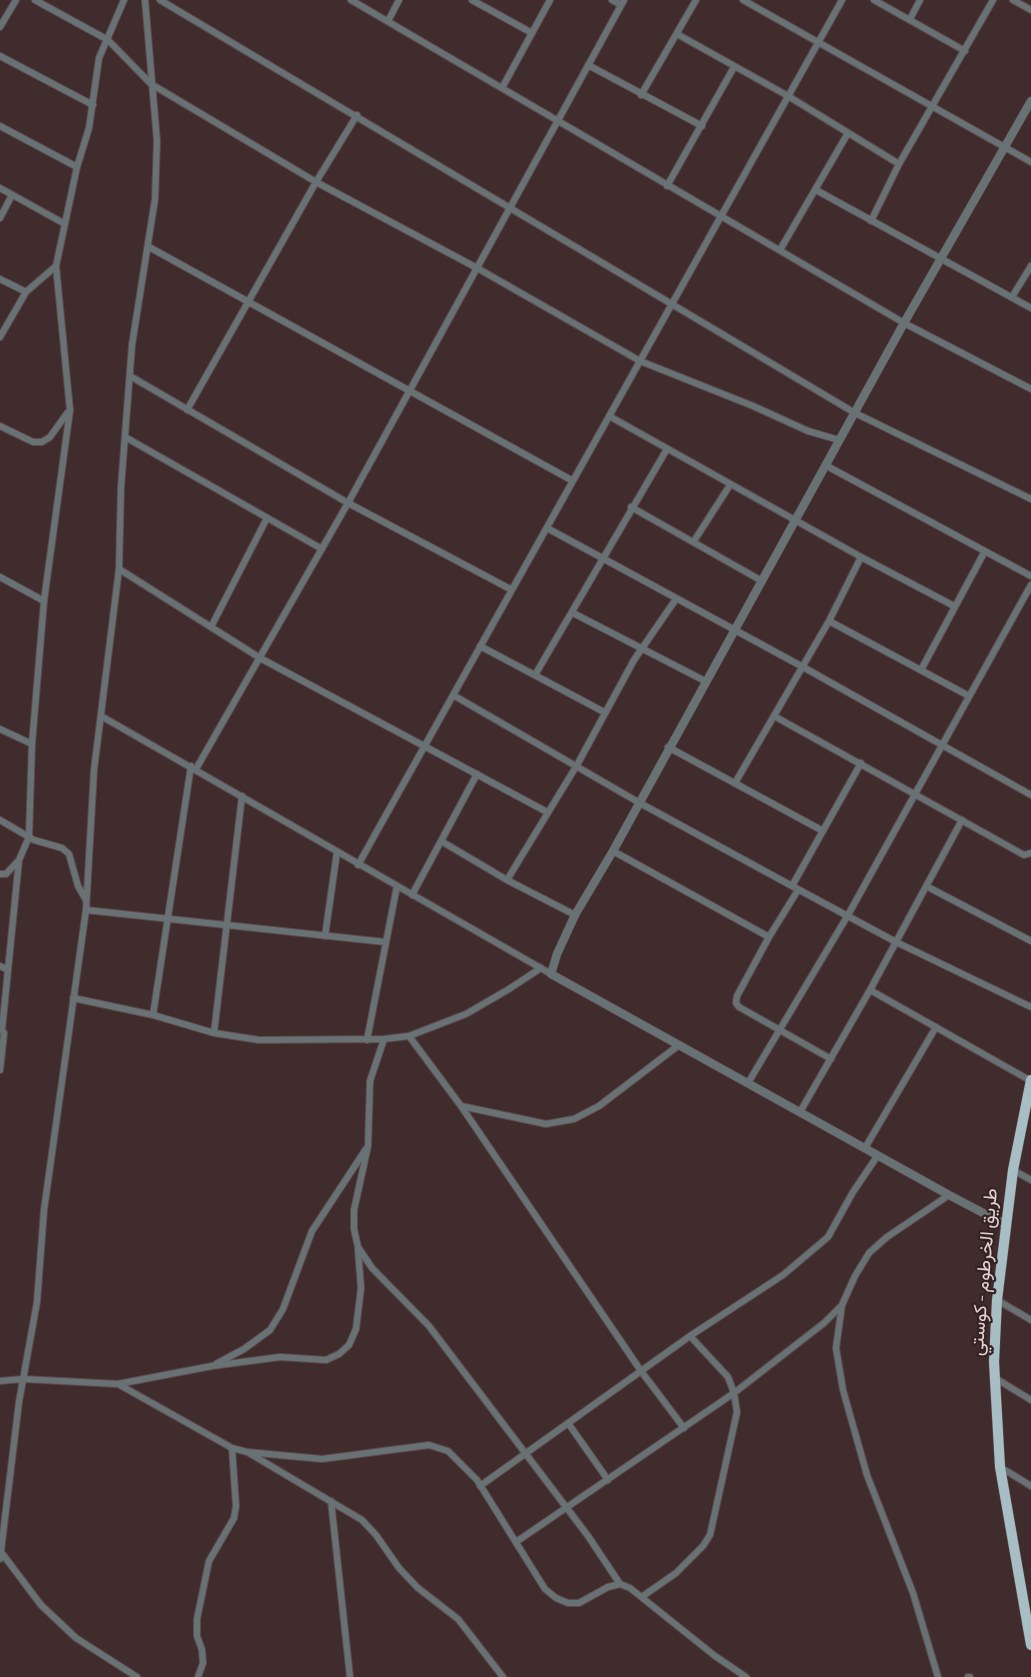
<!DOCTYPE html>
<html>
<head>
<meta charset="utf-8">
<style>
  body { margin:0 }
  canvas { display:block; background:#402c2d }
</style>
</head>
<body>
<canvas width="1031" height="1677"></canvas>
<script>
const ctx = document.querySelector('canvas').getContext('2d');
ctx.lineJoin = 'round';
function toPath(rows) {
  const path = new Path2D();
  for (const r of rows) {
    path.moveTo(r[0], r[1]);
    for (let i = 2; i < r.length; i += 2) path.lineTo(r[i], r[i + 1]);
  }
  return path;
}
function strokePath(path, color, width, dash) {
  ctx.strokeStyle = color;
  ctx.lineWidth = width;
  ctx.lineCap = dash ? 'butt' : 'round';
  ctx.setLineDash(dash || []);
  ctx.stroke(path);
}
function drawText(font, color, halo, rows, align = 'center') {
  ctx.font = font + ' "Sofia Sans Condensed",Vazirmatn,sans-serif';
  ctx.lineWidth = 4.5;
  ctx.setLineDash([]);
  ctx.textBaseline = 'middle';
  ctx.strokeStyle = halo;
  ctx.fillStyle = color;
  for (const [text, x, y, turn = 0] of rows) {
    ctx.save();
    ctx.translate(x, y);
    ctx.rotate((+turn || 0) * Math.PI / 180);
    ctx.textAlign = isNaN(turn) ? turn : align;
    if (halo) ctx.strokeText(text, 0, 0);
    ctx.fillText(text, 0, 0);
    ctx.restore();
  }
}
const minor = toPath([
  [35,0,108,40,151,84,316,182,477,268,640,361,753,406,808,431,839,440],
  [160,0,855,413,1031,499],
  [351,0,904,323,1031,389],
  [472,0,532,33],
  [612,0,621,5],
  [743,0,1031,162],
  [874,0,965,51],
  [1013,0,1031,10],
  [910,19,920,0],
  [388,21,399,0],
  [0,27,16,0],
  [677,34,788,96,899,164],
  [0,56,93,105],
  [588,65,702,126],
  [502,88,550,0],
  [641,95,696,0],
  [0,126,77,167],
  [667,186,734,67],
  [0,188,65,224],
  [816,190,1031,308],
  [0,218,12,195],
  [871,221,899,164,993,0],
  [149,247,573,481],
  [780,250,848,133],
  [0,279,26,292,56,266,77,167,89,128,99,58,124,0],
  [1012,297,1031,266],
  [0,337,26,292],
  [130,376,348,503,512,590],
  [187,410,316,182,357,115],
  [609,416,861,557,954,606],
  [0,426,33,442,42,442,50,437,68,412],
  [125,437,322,549],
  [825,465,1031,576],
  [631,507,762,581],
  [547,528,803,667,1031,795],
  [694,541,730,485],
  [119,569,260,658,547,812],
  [0,577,44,601],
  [573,613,705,681],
  [829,621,969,696],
  [211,627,267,518],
  [480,646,604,712],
  [921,670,985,551],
  [535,675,667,449],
  [453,695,638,802,792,886,896,942,1031,1007],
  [101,716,551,974],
  [774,716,1024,855,1031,853],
  [0,729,32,744],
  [668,747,823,831],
  [196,769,348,503,624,0],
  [735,783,829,621,861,557],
  [0,820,34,840,62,848,69,854,78,886,86,900],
  [441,841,507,880,575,915],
  [613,851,769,937],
  [358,865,842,0],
  [0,874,6,874,19,860,29,837,32,744,44,601,70,410,56,266],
  [507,880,577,765,634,660,676,599],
  [792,886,861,763],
  [926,886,1031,941],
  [798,890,769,937,737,996,736,1003,739,1007,831,1059],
  [412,895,477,774],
  [86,910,385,942],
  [325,936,337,852],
  [0,966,8,970],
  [870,990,1031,1081],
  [73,998,153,1015,214,1033,259,1040,384,1039,409,1036,466,1014,509,989,541,968],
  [153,1015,191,766],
  [2,1030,19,860],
  [214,1033,242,796],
  [409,1036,461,1106,641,1371,684,1428],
  [384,1039,370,1081,368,1146,354,1210,354,1229,358,1247,372,1268,429,1326,588,1536,620,1584],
  [367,1040,397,886],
  [0,1070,4,1033,1,1029],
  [748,1083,848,915,1031,585],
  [461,1106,546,1124,574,1119,599,1106,679,1045],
  [800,1112,870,990,962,820],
  [865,1148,936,1027],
  [1013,1170,1031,1180],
  [997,1300,1031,1320],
  [216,1364,244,1349,270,1330,283,1309,312,1231,366,1149],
  [995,1378,1031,1400],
  [0,1381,23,1379,118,1384,212,1366,280,1357,326,1360,339,1354,349,1345,356,1329,361,1288,358,1250],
  [118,1384,232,1448,247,1452,322,1459,429,1445,448,1451,477,1480,545,1589,556,1598,568,1603,579,1603,608,1587,620,1584,630,1588,715,1656,746,1677],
  [568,1423,608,1480],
  [249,1453,362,1520,376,1535,399,1568,418,1588,458,1619,503,1677],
  [1000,1467,1031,1486],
  [480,1486,690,1336,783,1275,828,1237,853,1192,878,1155],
  [331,1501,350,1677],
  [516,1542,734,1393,824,1323,842,1305],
  [1,1552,41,1605,76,1638,137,1677],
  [0,1559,19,1402,37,1302,44,1210,86,910,94,770,119,569,121,487,132,345,155,199,157,141,145,0],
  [643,1596,676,1573,703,1546,710,1535,737,1412,734,1393,728,1377,690,1336],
  [198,1677,203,1663,202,1650,197,1636,197,1619,209,1561,234,1518,236,1506,232,1448],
  [938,1677,913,1593,867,1475,843,1390,836,1348,842,1305,855,1276,869,1253,887,1237,949,1195],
  [968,1677,970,1677]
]);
const tertiary = toPath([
  [1006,1225,949,1195,551,974,557,954,575,915,613,851,904,323,1031,101]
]);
const trunk = toPath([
  [1031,1080,1013,1170,997,1300,994,1362,1000,1467,1031,1645]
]);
strokePath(minor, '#5d4a4b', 8);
strokePath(tertiary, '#5d4a4b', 9);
strokePath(trunk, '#5d4a4b', 11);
strokePath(minor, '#687275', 6);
strokePath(tertiary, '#687275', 8);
strokePath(trunk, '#a6bec4', 10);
drawText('19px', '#dfd2d2', '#362223', [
  ["طريق الخرطوم - كوستي",985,1272,-85]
]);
</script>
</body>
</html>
